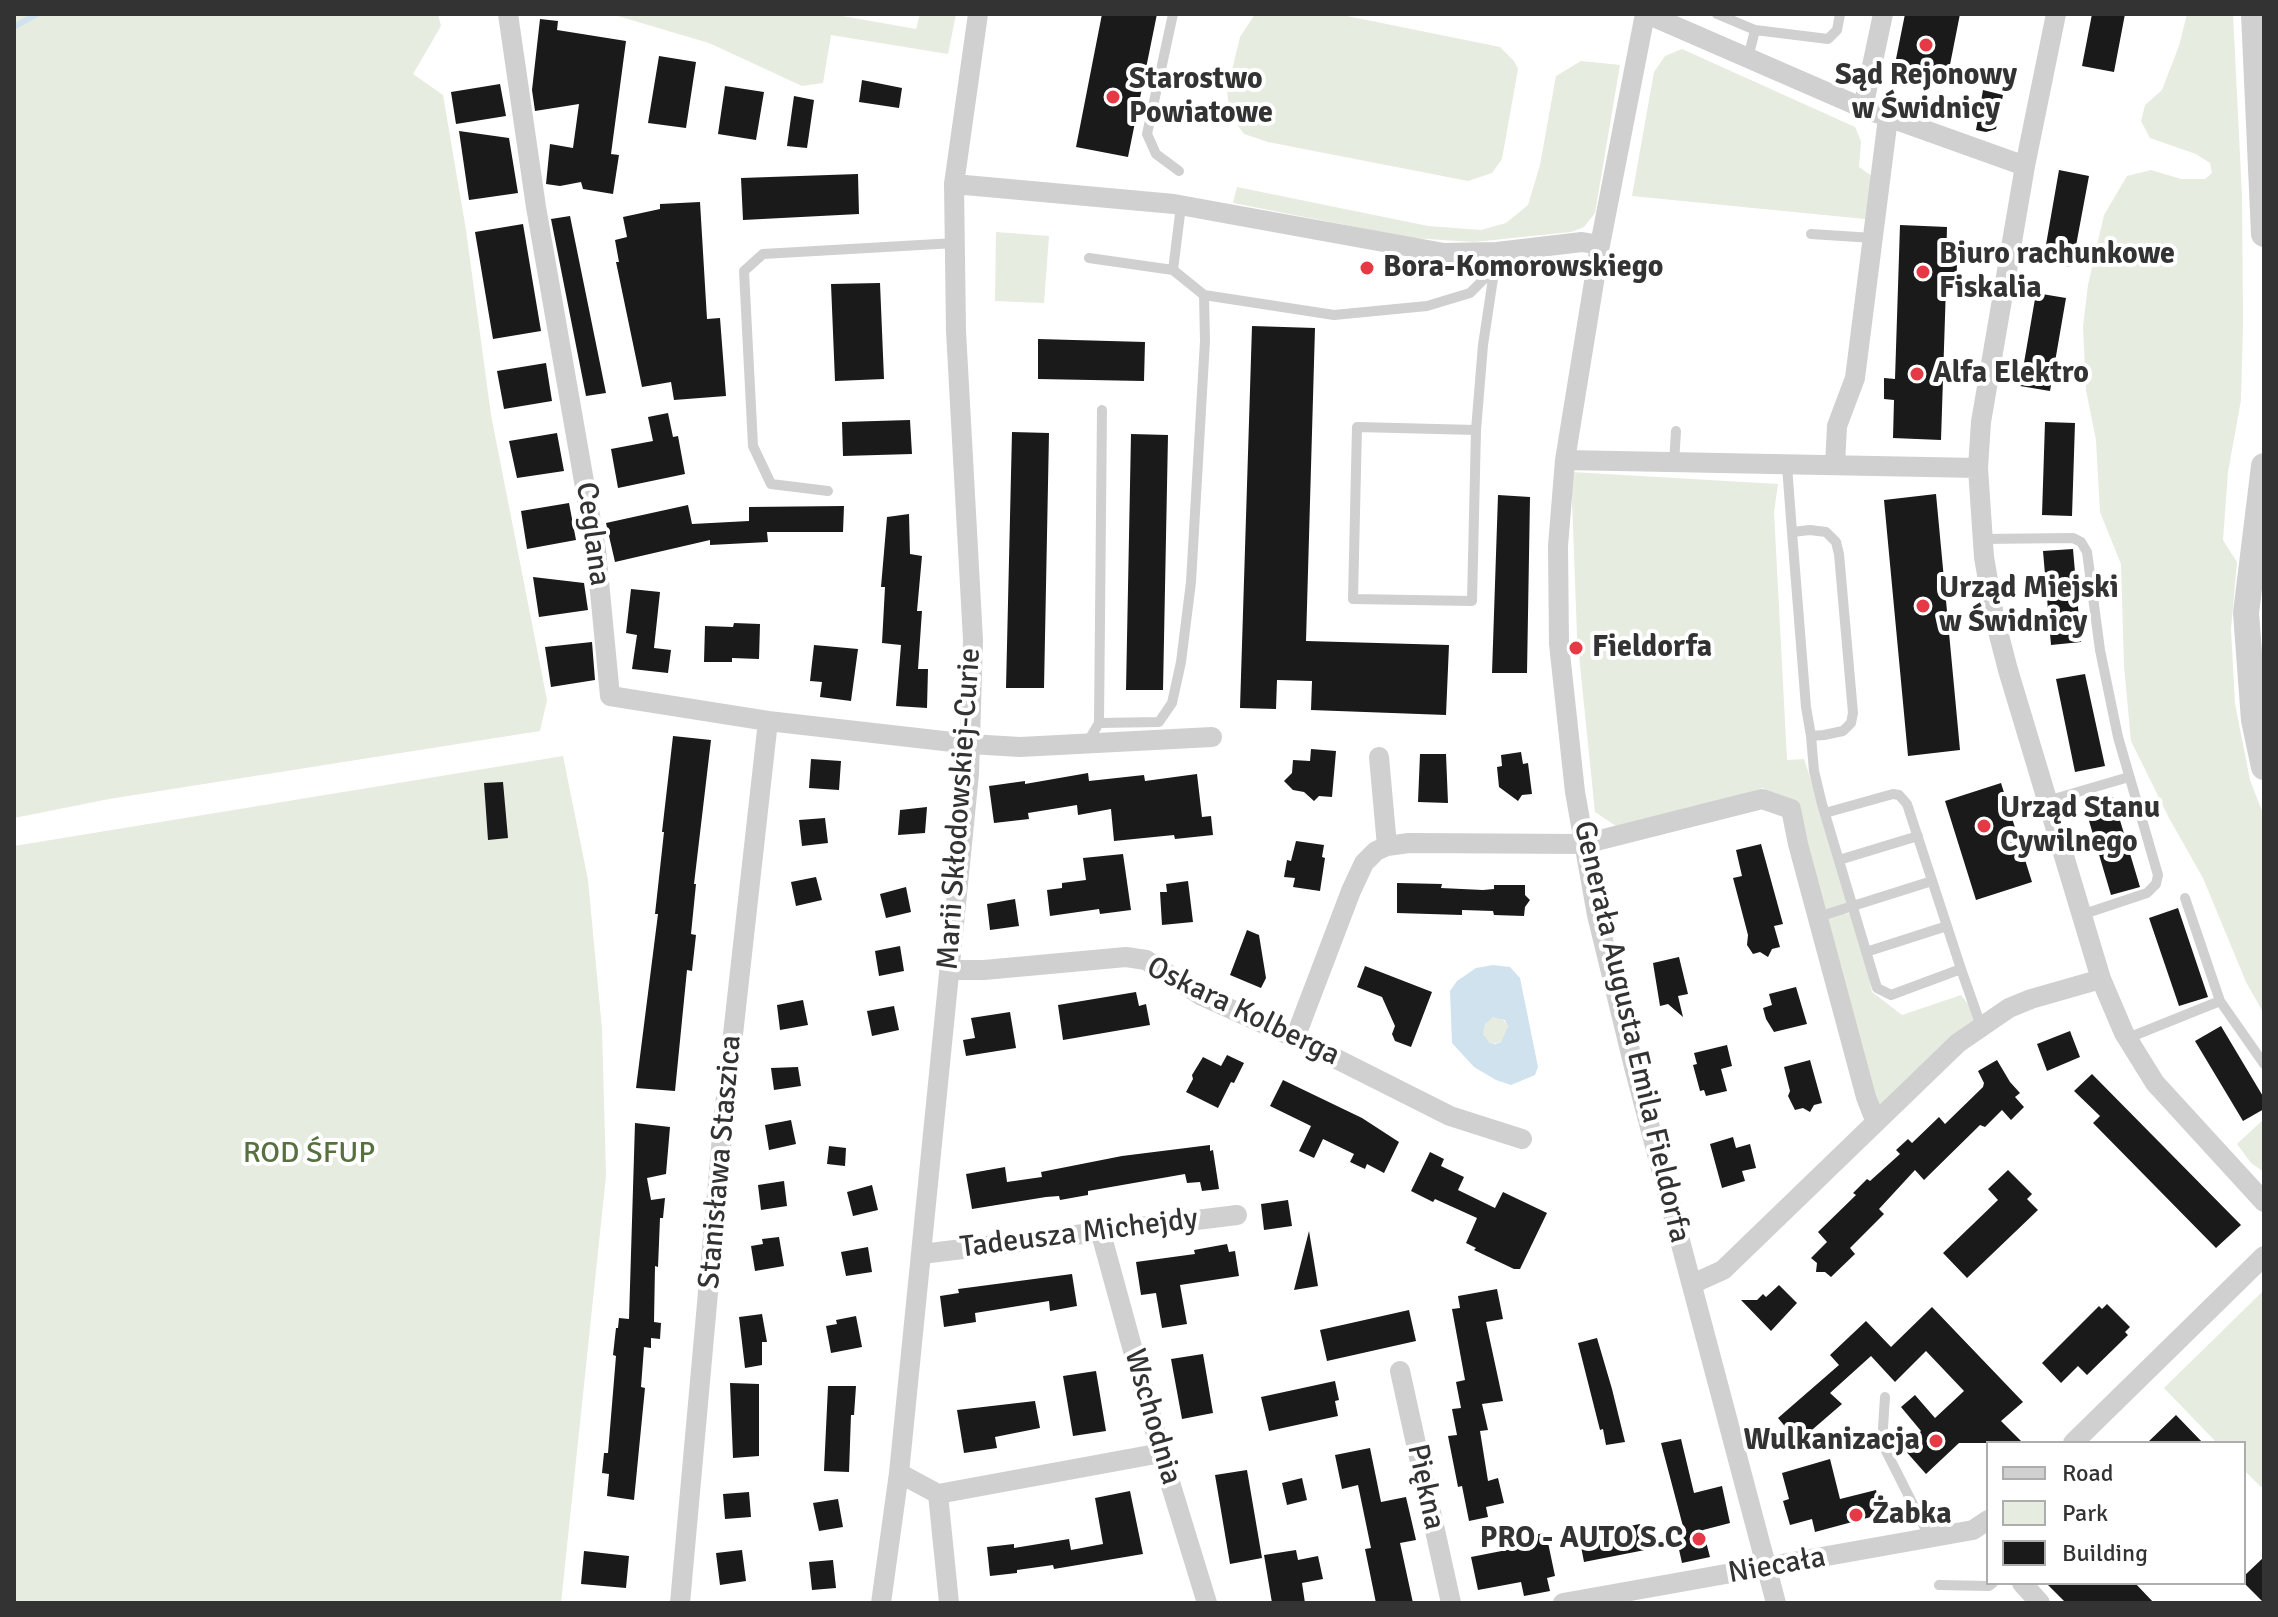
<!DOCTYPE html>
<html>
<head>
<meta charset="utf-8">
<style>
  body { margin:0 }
  #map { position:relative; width:2278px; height:1617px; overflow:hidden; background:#fff; font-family:Signika,sans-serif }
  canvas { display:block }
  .frame { position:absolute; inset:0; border:16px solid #333; pointer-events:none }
  .legend { position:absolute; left:1986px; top:1441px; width:260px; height:144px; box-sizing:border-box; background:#fff; border:2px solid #adadad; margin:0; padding:10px 14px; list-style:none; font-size:24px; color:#333 }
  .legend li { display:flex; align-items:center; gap:16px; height:40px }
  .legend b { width:40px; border:2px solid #adadad }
</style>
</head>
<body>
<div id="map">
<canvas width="2278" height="1617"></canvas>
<div class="frame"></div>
<ul class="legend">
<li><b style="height:10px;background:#d0d0d0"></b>Road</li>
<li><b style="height:22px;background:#e6ecdf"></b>Park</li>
<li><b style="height:22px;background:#1a1a1a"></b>Building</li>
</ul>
</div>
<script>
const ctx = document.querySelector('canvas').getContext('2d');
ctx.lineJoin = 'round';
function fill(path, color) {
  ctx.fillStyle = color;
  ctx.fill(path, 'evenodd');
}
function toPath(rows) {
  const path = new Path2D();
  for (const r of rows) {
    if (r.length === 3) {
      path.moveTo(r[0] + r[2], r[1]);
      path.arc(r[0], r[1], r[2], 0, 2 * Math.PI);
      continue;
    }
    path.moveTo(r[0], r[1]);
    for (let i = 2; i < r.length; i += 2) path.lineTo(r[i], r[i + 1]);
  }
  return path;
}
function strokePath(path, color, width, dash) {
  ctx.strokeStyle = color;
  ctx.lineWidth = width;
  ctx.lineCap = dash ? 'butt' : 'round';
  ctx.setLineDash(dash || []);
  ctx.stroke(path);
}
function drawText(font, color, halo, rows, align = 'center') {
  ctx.font = font + ' Signika,sans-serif';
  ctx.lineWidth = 8;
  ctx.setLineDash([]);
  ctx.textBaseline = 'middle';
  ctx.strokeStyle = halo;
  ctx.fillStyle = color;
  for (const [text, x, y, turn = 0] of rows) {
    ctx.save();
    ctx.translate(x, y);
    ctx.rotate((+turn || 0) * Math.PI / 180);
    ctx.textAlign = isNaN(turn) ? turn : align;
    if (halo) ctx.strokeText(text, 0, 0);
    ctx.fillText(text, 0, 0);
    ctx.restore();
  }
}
fill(toPath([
  [20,14,438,14,441,26,413,74,443,95,466,230,491,415,547,700,540,731,109,799,14,818,14,17],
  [611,14,831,14,916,29,920,14,956,14,948,54,831,35,823,83,802,86,709,43],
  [1255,14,1337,14,1500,47,1514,61,1518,69,1502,159,1492,173,1468,181,1268,142,1244,134,1230,115,1227,91,1240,37],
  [2187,14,2233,14,2242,196,2243,323,2241,400,2228,472,2223,540,2237,562,2231,629,2235,704,2250,780,2264,816,2264,1014,2246,982,2203,878,2169,818,2131,741,2124,666,2121,564,2100,512,2096,440,2086,390,2083,327,2088,285,2104,215,2127,176,2151,170,2181,179,2205,179,2212,173,2210,163,2196,154,2150,138,2141,121,2145,105,2162,90,2179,46],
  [1682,49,1855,127,1861,141,1859,167,1872,176,1865,219,1632,196,1654,72,1665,56],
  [1581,61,1620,65,1595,213,1584,227,1571,232,1474,242,1412,238,1233,203,1237,187,1428,226,1481,230,1506,223,1528,205,1540,165,1556,76],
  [996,232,1049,236,1044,303,995,301],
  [1571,472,1778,484,1774,512,1787,760,1804,759,1852,905,1816,911,1791,809,1763,788,1622,830,1595,812,1577,636],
  [563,756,588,880,602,1029,606,1176,561,1603,14,1603,14,846],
  [1855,913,1872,992,1902,1015,1961,995,1978,1017,1872,1112,1825,915],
  [1495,1030,13],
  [2264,1119,2264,1172,2251,1163,2237,1144],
  [2264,1290,2264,1484,2261,1487,2244,1470,2244,1443,2217,1443,2164,1388]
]), '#e6ecdf');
fill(toPath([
  [1493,965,1510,967,1520,978,1538,1067,1535,1075,1511,1085,1496,1080,1474,1067,1452,1043,1450,991,1457,981,1476,968],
  [1493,1017,1505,1020,1508,1027,1501,1042,1495,1044,1489,1042,1483,1034,1485,1024]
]), '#cfe2ee');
strokePath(toPath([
  [14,27,37,14]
]), '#cfe2ee', 6);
fill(toPath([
  [1102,14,1157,14,1128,157,1076,147],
  [1905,14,1960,14,1946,85,1893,74],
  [2092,14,2125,14,2114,72,2082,66],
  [540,19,558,21,557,30,626,41,611,154,619,155,613,194,583,189,581,182,560,186,546,184,550,144,573,148,579,104,535,111,532,90],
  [659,56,696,62,686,128,648,123],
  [862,80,902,88,899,108,859,102],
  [500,84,506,116,456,124,451,92],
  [725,86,764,92,756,140,718,134],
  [1983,90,2003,95,1996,129,1986,132,1976,130],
  [794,96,814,100,807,148,787,146],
  [459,131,509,138,518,193,469,200],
  [2059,170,2089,176,2072,267,2043,262],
  [858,174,859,214,743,220,741,178],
  [700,202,707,319,720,318,726,396,674,400,671,382,642,387,616,262,619,262,615,240,627,237,623,217,660,209,660,204],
  [570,216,606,393,586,396,551,219],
  [523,224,541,331,493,339,475,232],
  [1900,225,1947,227,1946,265,1957,265,1956,286,1946,286,1941,440,1893,438,1894,400,1884,399,1884,378,1895,379],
  [880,283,884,379,835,381,831,284],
  [2036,293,2066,298,2050,391,2020,386],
  [1252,326,1315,328,1306,641,1449,645,1446,715,1311,710,1312,681,1277,680,1276,709,1240,708],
  [1038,339,1145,342,1144,381,1038,379],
  [546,363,552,401,504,409,497,371],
  [668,413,673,437,678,436,685,474,618,488,611,449,653,441,648,417],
  [910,420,912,454,843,456,842,422],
  [2045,422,2075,423,2072,516,2042,515],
  [1012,432,1049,433,1044,688,1006,688],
  [557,433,564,471,517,478,509,441],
  [1131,434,1168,435,1163,690,1126,690],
  [1936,494,1960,750,1908,756,1884,500],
  [1498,495,1530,497,1527,673,1492,673],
  [569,503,576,540,527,549,521,511],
  [688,505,692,524,749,521,749,507,844,506,843,532,767,532,768,542,710,545,710,540,615,562,606,523],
  [909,514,910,554,922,556,917,611,922,611,918,669,928,669,927,708,896,706,901,645,882,643,885,587,881,587,887,517],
  [2073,549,2081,642,2051,645,2043,551],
  [533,577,584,583,588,610,539,617],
  [631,589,660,592,654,648,671,650,668,673,632,669,637,635,626,633],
  [734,623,760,624,759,659,732,658,732,662,704,662,705,626,733,627],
  [592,642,595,680,551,687,545,647],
  [814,645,858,649,851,701,820,697,822,682,810,681],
  [2085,674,2105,766,2075,772,2056,679],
  [673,736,711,740,694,884,696,884,691,934,696,935,692,971,687,970,675,1091,636,1088,658,914,655,914,664,832,662,832],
  [1311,749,1336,751,1332,797,1319,796,1314,801,1304,792,1293,790,1284,781,1292,773,1293,760,1310,761],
  [1521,752,1523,764,1528,763,1532,794,1522,795,1518,801,1499,787,1497,767,1502,766,1501,755],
  [1420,754,1446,754,1448,803,1418,802],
  [811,759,841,761,839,790,809,788],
  [1088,773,1089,781,1144,775,1145,781,1197,774,1202,817,1211,816,1213,835,1175,839,1174,835,1114,841,1111,809,1078,815,1077,805,1028,813,1029,819,994,823,989,786,1025,781,1025,784],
  [503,782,508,838,488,840,484,783],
  [2001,783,2032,882,1976,900,1945,801],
  [2113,797,2140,887,2111,895,2084,804],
  [927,807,925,833,898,835,900,810],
  [825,818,828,843,802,846,799,820],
  [1296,841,1324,845,1322,857,1325,858,1320,891,1293,887,1295,878,1284,877,1287,860,1291,861],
  [1761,844,1783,924,1774,926,1780,947,1772,949,1768,957,1760,952,1753,954,1747,945,1748,935,1733,878,1742,876,1736,850],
  [1123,854,1131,910,1100,914,1099,909,1050,916,1047,890,1062,888,1062,883,1086,880,1083,858],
  [816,877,822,900,796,906,791,882],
  [1188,881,1193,922,1162,925,1160,892,1167,892,1166,884],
  [1397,883,1442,884,1441,888,1483,890,1494,889,1494,885,1525,885,1525,895,1530,900,1525,907,1524,916,1494,915,1493,911,1462,910,1462,915,1397,913],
  [906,887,911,912,886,918,880,894],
  [1015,899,1019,926,990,930,987,904],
  [2178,908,2208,997,2179,1006,2149,918],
  [1247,930,1259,935,1266,978,1261,988,1230,975],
  [900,946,904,971,879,976,875,951],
  [1679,957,1688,994,1678,996,1683,1017,1668,1004,1660,1006,1653,963],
  [1365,966,1432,992,1411,1047,1395,1041,1392,1034,1395,1026,1382,997,1357,987],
  [1796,987,1807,1024,1774,1032,1766,1019,1763,1008,1772,1005,1769,994],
  [1136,992,1139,1006,1146,1004,1150,1025,1063,1040,1058,1005],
  [803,1000,808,1025,780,1030,777,1005],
  [894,1006,899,1030,872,1036,867,1011],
  [1010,1012,1016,1048,966,1056,963,1040,975,1038,971,1018],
  [2221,1026,2264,1098,2264,1109,2243,1121,2195,1041],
  [2070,1031,2080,1057,2047,1071,2037,1044],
  [1727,1045,1732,1066,1721,1069,1727,1091,1706,1096,1704,1090,1700,1091,1693,1065,1697,1064,1694,1053],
  [1227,1055,1244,1063,1234,1083,1231,1082,1218,1108,1186,1092,1193,1079,1192,1075,1203,1057,1221,1066],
  [1810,1060,1822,1103,1814,1105,1810,1112,1803,1108,1795,1110,1788,1096,1790,1091,1784,1067],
  [1997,1060,2010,1082,2020,1093,2015,1097,2024,1107,2011,1120,2002,1110,1985,1127,1980,1125,1924,1180,1915,1170,1879,1209,1884,1214,1850,1248,1855,1254,1831,1277,1825,1272,1816,1272,1817,1263,1811,1258,1827,1242,1818,1232,1856,1195,1853,1193,1867,1179,1870,1181,1900,1154,1896,1150,1908,1139,1912,1143,1939,1117,1945,1124,1983,1087,1984,1083,1978,1071],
  [798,1067,801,1086,774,1090,771,1068],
  [2092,1074,2241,1225,2216,1248,2093,1123,2100,1116,2074,1091],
  [1283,1080,1362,1118,1399,1142,1384,1173,1367,1164,1365,1169,1350,1162,1354,1154,1323,1139,1314,1158,1299,1151,1311,1126,1270,1106],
  [791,1120,796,1144,769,1150,765,1125],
  [635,1123,670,1127,666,1174,647,1178,651,1200,665,1198,663,1218,660,1218,658,1267,655,1266,654,1322,661,1323,660,1339,651,1338,651,1348,644,1347,641,1387,645,1388,634,1500,607,1496,609,1474,602,1473,604,1453,608,1453,616,1356,613,1355,616,1328,618,1328,619,1318,629,1319],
  [1733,1137,1736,1148,1750,1144,1756,1168,1742,1171,1745,1181,1722,1188,1710,1144],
  [1210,1145,1210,1151,1213,1150,1219,1189,1202,1191,1200,1182,1187,1183,1185,1174,1088,1191,1088,1195,1060,1200,1059,1196,1046,1197,972,1209,966,1174,1005,1167,1007,1182,1042,1177,1041,1172,1122,1156],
  [829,1146,846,1148,845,1166,827,1164],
  [1430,1152,1444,1159,1441,1166,1464,1177,1458,1190,1495,1208,1503,1192,1547,1213,1520,1269,1514,1269,1474,1250,1476,1248,1466,1243,1477,1218,1435,1199,1433,1202,1411,1191],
  [2008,1170,2032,1194,2027,1199,2038,1210,1967,1278,1943,1253,1998,1200,1988,1189],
  [784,1181,787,1206,761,1210,758,1185],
  [872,1185,878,1210,853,1216,847,1192],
  [1288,1200,1292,1226,1264,1230,1261,1204],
  [1309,1231,1318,1286,1294,1290],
  [779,1237,784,1266,755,1271,751,1246,763,1244,762,1239],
  [1227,1244,1229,1252,1235,1251,1239,1276,1180,1285,1187,1324,1162,1328,1156,1293,1141,1295,1136,1262,1195,1254,1194,1250],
  [868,1247,872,1272,846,1276,841,1252],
  [1072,1274,1077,1306,1050,1311,1049,1301,975,1313,976,1322,944,1327,940,1296,959,1293,958,1289],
  [1779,1285,1797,1303,1771,1331,1741,1300,1757,1300,1763,1294,1766,1297],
  [1497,1289,1503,1319,1486,1322,1503,1401,1482,1404,1488,1430,1480,1431,1488,1481,1498,1478,1504,1503,1486,1507,1488,1517,1469,1521,1462,1486,1458,1487,1448,1436,1457,1435,1452,1409,1461,1408,1456,1382,1465,1380,1452,1309,1460,1308,1458,1296],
  [2107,1304,2130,1327,2125,1332,2128,1335,2087,1375,2078,1366,2061,1383,2042,1363,2099,1306,2102,1309],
  [1932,1307,2023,1402,2001,1421,2023,1443,1959,1443,1926,1474,1903,1448,1921,1431,1901,1407,1915,1395,1935,1418,1964,1391,1926,1351,1895,1382,1871,1356,1830,1393,1842,1404,1798,1442,1778,1418,1839,1365,1830,1355,1866,1321,1891,1347],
  [1409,1310,1416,1341,1327,1361,1320,1330],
  [762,1314,767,1342,762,1342,762,1365,745,1368,739,1317],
  [856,1316,862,1347,831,1353,826,1326,837,1324,836,1320],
  [1597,1338,1612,1389,1625,1442,1606,1445,1603,1429,1600,1430,1578,1343],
  [1203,1354,1213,1413,1182,1419,1171,1359],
  [1096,1371,1106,1431,1073,1436,1063,1376],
  [1335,1381,1339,1400,1335,1401,1338,1416,1269,1431,1261,1397],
  [730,1383,759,1384,759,1456,733,1458],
  [828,1386,856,1386,854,1415,851,1415,849,1472,824,1471],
  [1035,1401,1040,1428,995,1437,997,1448,964,1453,957,1410],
  [2176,1415,2203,1443,2147,1443],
  [1681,1439,1694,1493,1722,1486,1730,1523,1703,1530,1710,1557,1682,1563,1676,1536,1685,1534,1661,1443],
  [1370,1448,1381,1502,1406,1497,1416,1540,1400,1543,1413,1603,1376,1603,1365,1549,1371,1548,1358,1485,1342,1489,1335,1455],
  [1830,1459,1840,1499,1876,1490,1882,1514,1815,1532,1812,1519,1790,1525,1783,1501,1789,1499,1782,1473],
  [1247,1470,1262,1558,1230,1564,1215,1475],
  [1302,1478,1307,1500,1287,1505,1282,1483],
  [1130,1491,1143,1554,1054,1569,1053,1565,1017,1570,1017,1573,990,1576,987,1547,1014,1544,1014,1548,1069,1539,1071,1550,1103,1544,1095,1498],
  [749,1492,751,1517,725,1519,723,1494],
  [838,1499,843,1527,819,1531,813,1503],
  [1640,1524,1645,1550,1584,1562,1579,1536],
  [1546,1533,1555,1576,1547,1578,1550,1591,1524,1596,1521,1582,1478,1590,1471,1557,1527,1546,1525,1536],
  [742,1550,746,1581,720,1585,716,1553],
  [1296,1550,1298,1560,1318,1556,1323,1579,1302,1583,1305,1603,1272,1603,1264,1555],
  [584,1551,629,1556,626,1588,581,1584],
  [2264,1557,2264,1603,2244,1583,2244,1576],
  [833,1560,836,1588,812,1590,809,1562],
  [2046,1583,2135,1583,2154,1603,2066,1603]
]), '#1a1a1a');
strokePath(toPath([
  [1173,14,1147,134,1156,154,1179,171],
  [1717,14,1755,30],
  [1748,58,1755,30,1828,39,1837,30,1840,14],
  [1811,234,1873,238],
  [1089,258,1173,270,1181,206],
  [1204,295,1334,315,1427,306,1470,293,1494,269],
  [1476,430,1357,427,1353,599,1472,601,1476,430,1483,345,1497,252],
  [1674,464,1676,431],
  [1787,466,1792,532,1806,707,1811,736,1824,735,1843,731,1851,723,1853,713,1839,554,1836,542,1826,532,1810,530,1792,532],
  [828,491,771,484,753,446,744,271,763,254,955,243],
  [1981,539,2073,538,2081,542,2087,552,2100,650,2118,737,2158,875,2156,884,2147,893,2081,915],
  [1099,723,1159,722,1172,703,1181,662,1191,582,1205,341,1204,295,1173,270],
  [1811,736,1814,771,1822,804,1877,988,1891,995,1961,969,1907,804,1899,795,1893,794,1825,813],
  [1087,743,1099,723,1102,410],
  [2047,801,2129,777],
  [1839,860,1918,836],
  [2185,898,2220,1001,2264,1064],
  [1818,917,1932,881],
  [1866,952,1947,926],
  [1961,969,1981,1026],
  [2128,1038,2220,1001],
  [1885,1397,1882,1443,1930,1538],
  [1939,1585,1989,1586,1993,1583]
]), '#d0d0d0', 10);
strokePath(toPath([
  [508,14,536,207,596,550,610,696,768,721,970,744,1020,747,1212,737],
  [1645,14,1600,245,1565,460,1558,546,1559,644,1575,792,1597,915,1634,1067,1776,1603],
  [1647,14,1863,108,2025,166],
  [2056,14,2025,166,1981,422,1978,468,1984,557,1994,616,2008,670,2101,979,2124,1033,2155,1083,2264,1202],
  [1863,108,1883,14],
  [954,184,1174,204,1444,253,1497,252,1582,242,1600,245],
  [1565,460,1978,468],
  [1835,465,1837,426,1855,378,1888,118],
  [1379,757,1387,846],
  [949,970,984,970,1126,957,1146,960,1202,996,1295,1038,1450,1116,1522,1139],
  [1295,1038,1351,891,1364,863,1376,851,1387,846,1409,843,1584,844,1762,799,1791,809,1798,844,1866,1097,1875,1120],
  [1100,1230,1161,1453,1207,1603],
  [922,1254,1237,1215],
  [1692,1284,1723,1270,1958,1043,2009,1008,2031,999,2101,979],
  [1400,1371,1451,1603],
  [2073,1443,2264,1256],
  [899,1473,938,1494],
  [938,1494,1161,1453],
  [938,1494,949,1603],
  [2022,1583,2040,1603],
  [680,1603,724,1115,768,721],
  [881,1603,899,1473,969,774,973,640,956,331,954,184,978,14],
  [1563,1603,1973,1530,1988,1520]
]), '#d0d0d0', 20);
strokePath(toPath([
  [2254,14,2264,234],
  [2264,466,2246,613,2254,720,2264,767]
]), '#d0d0d0', 26);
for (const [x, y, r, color] of [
  [1926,45,8,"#e63946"],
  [1113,97,8,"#e63946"],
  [1367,268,8,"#e63946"],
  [1923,272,8,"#e63946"],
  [1917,374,8,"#e63946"],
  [1923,606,8,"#e63946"],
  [1576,648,8,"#e63946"],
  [1984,826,8,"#e63946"],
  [1936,1441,8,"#e63946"],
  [1856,1515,8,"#e63946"],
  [1699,1539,8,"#e63946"]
]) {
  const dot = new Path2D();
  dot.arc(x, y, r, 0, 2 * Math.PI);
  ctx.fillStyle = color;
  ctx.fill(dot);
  strokePath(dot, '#fff', 3);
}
drawText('bold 30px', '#333', '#fff', [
  ["Sąd Rejonowy",1926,76,"center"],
  ["w Świdnicy",1926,110,"center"],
  ["Starostwo",1129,80],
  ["Powiatowe",1129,114],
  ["Biuro rachunkowe",1939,255],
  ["Fiskalia",1939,289],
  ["Bora-Komorowskiego",1383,268],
  ["Alfa Elektro",1933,374],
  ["Urząd Miejski",1939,589],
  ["w Świdnicy",1939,623],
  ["Fieldorfa",1592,648],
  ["Urząd Stanu",2000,809],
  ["Cywilnego",2000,843],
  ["Wulkanizacja",1920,1441,"right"],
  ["Żabka",1872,1515],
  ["PRO - AUTO S.C",1683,1539,"right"]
], 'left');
drawText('30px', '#333', '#fff', [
  ["Ceglana",592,534,82],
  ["Marii Skłodowskiej-Curie",960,809,-86],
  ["Oskara Kolberga",1243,1012,26],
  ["Generała Augusta Emila Fieldorfa",1631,1032,77],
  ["Stanisława Staszica",721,1162,-85],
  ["Tadeusza Michejdy",1079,1234,-7],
  ["Wschodnia",1152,1417,74],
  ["Piękna",1425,1487,78],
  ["Niecała",1777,1566,-10]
]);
drawText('30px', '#56703f', '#fff', [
  ["ROD ŚFUP",309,1154]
]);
</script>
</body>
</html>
